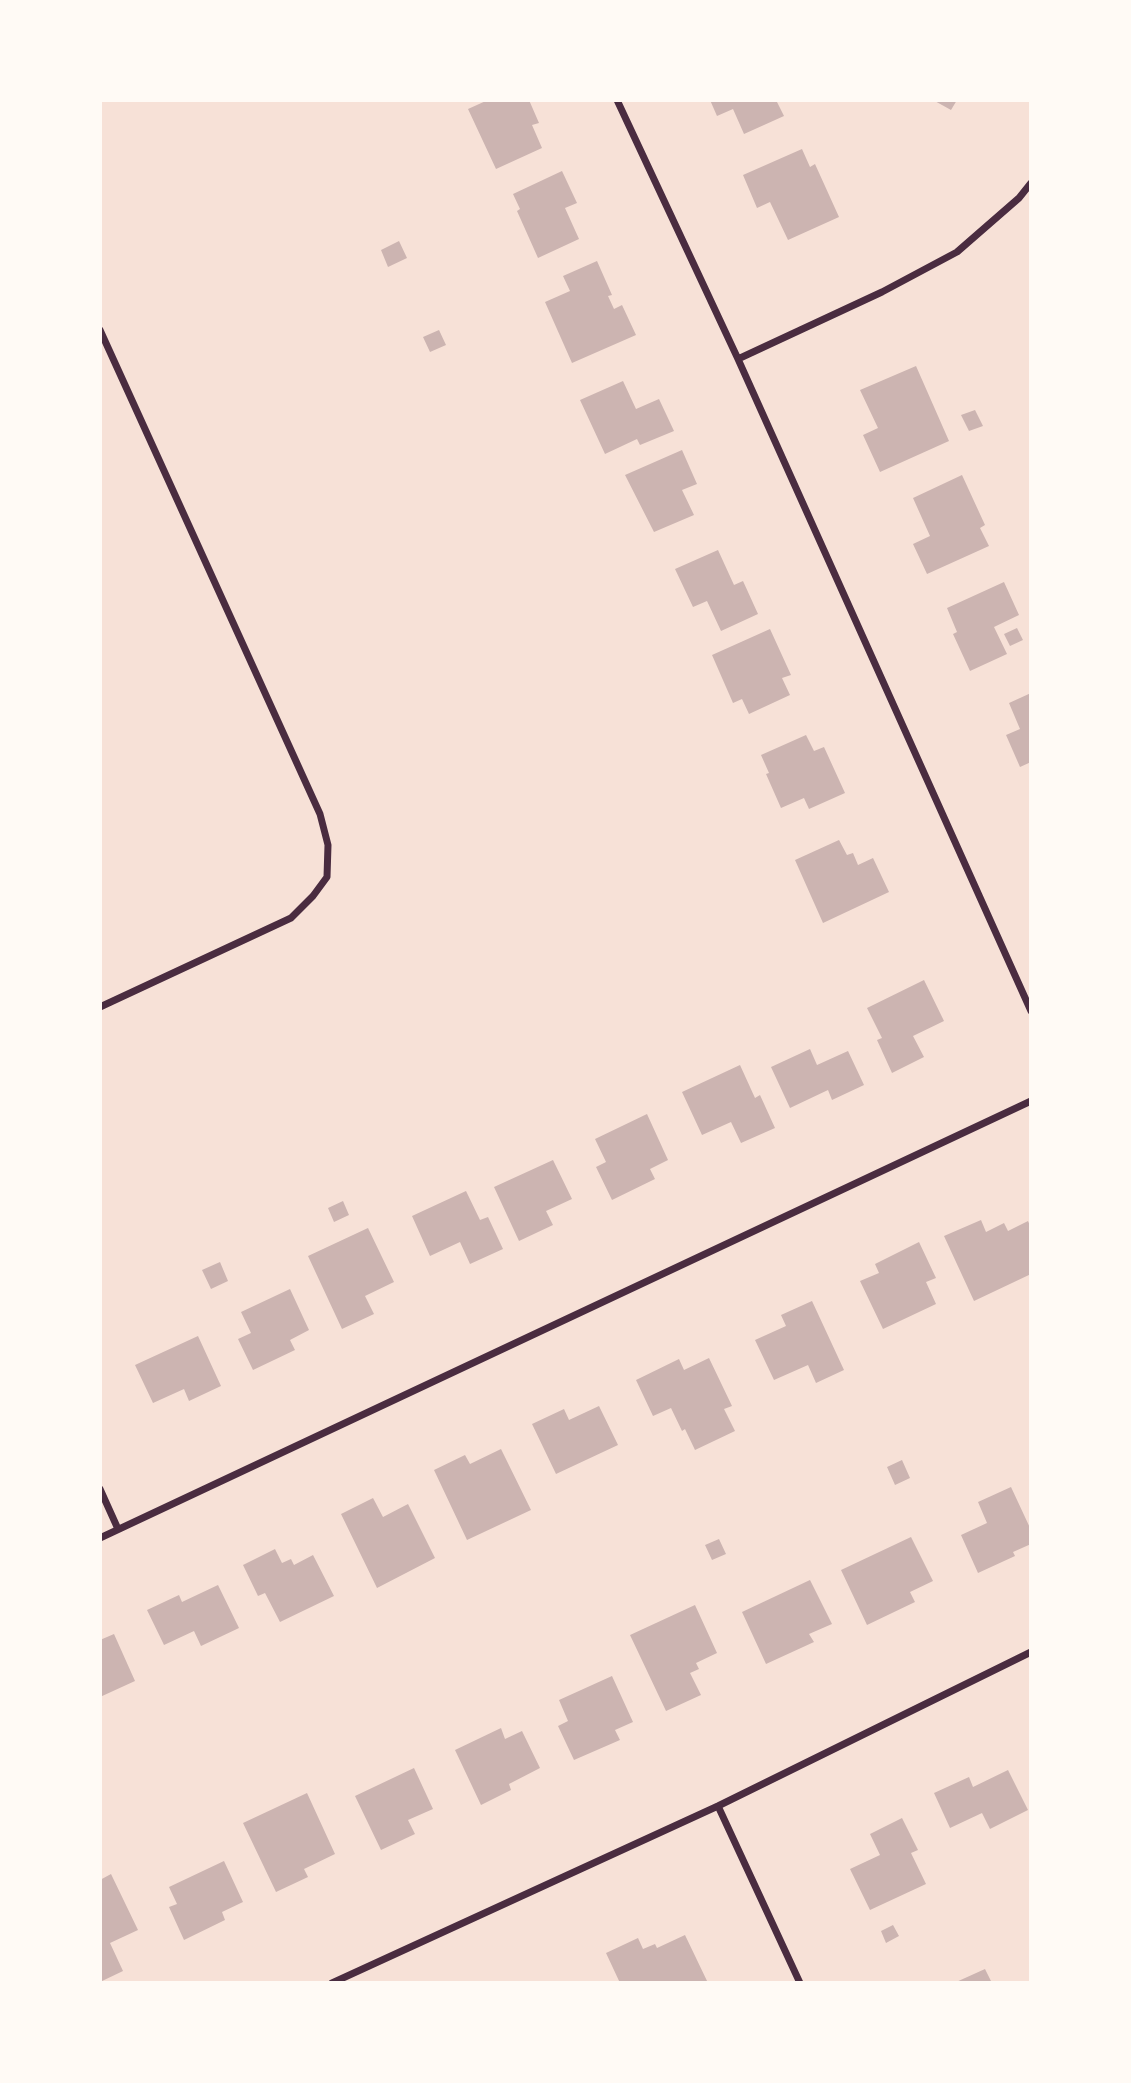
<!DOCTYPE html>
<html>
<head>
<meta charset="utf-8">
<style>
  body { margin:0 }
  #map { position:relative; width:1131px; height:2083px; overflow:hidden; background:#f7e1d7; font-family:"Open Sans",sans-serif }
  canvas { display:block }
  .frame { position:absolute; inset:0; border:102px solid #fffaf5; pointer-events:none }
</style>
</head>
<body>
<div id="map">
<canvas width="1131" height="2083"></canvas>
<div class="frame"></div>
</div>
<script>
const ctx = document.querySelector('canvas').getContext('2d');
ctx.lineJoin = 'round';
function fill(path, color) {
  ctx.fillStyle = color;
  ctx.fill(path, 'evenodd');
}
function toPath(rows) {
  const path = new Path2D();
  for (const r of rows) {
    path.moveTo(r[0], r[1]);
    for (let i = 2; i < r.length; i += 2) path.lineTo(r[i], r[i + 1]);
  }
  return path;
}
function strokePath(path, color, width, dash) {
  ctx.strokeStyle = color;
  ctx.lineWidth = width;
  ctx.lineCap = dash ? 'butt' : 'round';
  ctx.setLineDash(dash || []);
  ctx.stroke(path);
}
fill(toPath([
  [488,100,529,100,539,123,532,125,542,148,496,169,468,109],
  [710,100,776,100,784,116,744,134,733,109,717,116],
  [933,100,957,100,951,110],
  [802,149,810,167,815,164,839,217,788,240,770,202,757,208,743,175],
  [562,171,577,203,565,208,579,239,538,258,517,211,520,209,513,194],
  [399,241,407,258,388,267,381,250],
  [597,261,612,295,608,296,614,309,622,305,636,335,572,363,545,302,570,291,563,276],
  [439,330,446,345,430,352,423,337],
  [916,366,949,441,880,472,863,435,878,428,860,390],
  [623,381,636,409,659,399,674,431,640,445,637,439,605,454,580,400],
  [975,410,983,426,969,431,961,415],
  [682,450,697,484,682,490,694,515,654,532,625,475],
  [962,475,985,525,980,528,989,546,927,574,913,544,930,536,913,498],
  [718,550,734,585,743,581,758,614,721,631,707,601,693,607,675,569],
  [1004,582,1019,615,994,627,1007,654,970,671,953,634,957,632,947,608],
  [1017,628,1023,640,1010,646,1004,634],
  [770,629,791,675,782,678,790,695,749,714,742,699,733,703,712,655],
  [1031,693,1031,762,1020,767,1006,735,1020,729,1009,703],
  [806,735,814,751,824,747,845,793,809,809,804,798,781,808,766,774,769,773,761,755],
  [839,840,847,855,853,853,858,865,873,858,889,892,823,923,795,860],
  [924,980,944,1021,913,1036,924,1057,892,1073,877,1040,882,1038,867,1008],
  [810,1049,817,1065,848,1051,864,1085,832,1100,828,1090,790,1108,771,1067],
  [740,1065,755,1098,760,1095,775,1128,741,1143,731,1122,702,1135,682,1092],
  [647,1114,668,1160,650,1169,655,1179,612,1200,596,1167,606,1162,595,1139],
  [553,1160,572,1199,546,1211,553,1225,519,1241,494,1187],
  [466,1191,480,1220,488,1217,503,1249,470,1264,460,1242,430,1256,412,1216],
  [343,1201,349,1215,334,1222,328,1208],
  [981,1220,986,1232,1004,1223,1008,1231,1028,1221,1031,1228,1031,1274,974,1301,944,1236],
  [368,1228,394,1282,365,1296,374,1314,342,1329,308,1256],
  [919,1242,936,1278,926,1282,936,1304,883,1329,860,1281,879,1273,875,1264],
  [220,1262,228,1281,211,1289,202,1270],
  [290,1289,309,1330,290,1340,295,1350,253,1370,238,1339,251,1333,241,1312],
  [812,1301,844,1370,816,1383,808,1365,774,1380,755,1340,786,1326,781,1315],
  [198,1336,221,1386,189,1401,184,1389,153,1403,135,1365],
  [709,1358,732,1406,724,1409,735,1431,695,1450,685,1429,682,1431,671,1408,653,1416,636,1380,679,1359,684,1370],
  [599,1406,618,1445,556,1474,532,1424,564,1409,569,1420],
  [501,1449,531,1510,467,1540,434,1470,465,1455,470,1464],
  [902,1460,910,1478,895,1485,887,1467],
  [1011,1487,1031,1530,1031,1544,1013,1552,1015,1556,978,1573,961,1535,987,1523,978,1502],
  [373,1498,383,1517,408,1504,435,1558,377,1588,341,1514],
  [911,1537,933,1581,910,1592,915,1602,867,1625,841,1570],
  [719,1539,726,1554,712,1560,705,1545],
  [275,1549,282,1563,291,1559,294,1565,313,1555,334,1596,280,1622,265,1593,258,1596,243,1565],
  [810,1580,832,1624,809,1634,814,1642,766,1664,742,1612],
  [218,1585,239,1628,201,1646,194,1631,164,1645,147,1610,179,1595,182,1602],
  [695,1605,717,1653,696,1663,699,1669,690,1673,701,1695,666,1711,630,1635],
  [114,1634,135,1681,100,1697,100,1640],
  [612,1676,633,1722,615,1730,620,1740,574,1760,558,1726,568,1721,559,1700],
  [501,1728,505,1739,522,1731,540,1768,509,1784,511,1790,481,1805,455,1750],
  [414,1768,433,1809,408,1820,415,1834,381,1850,355,1796],
  [1008,1770,1028,1810,990,1829,982,1813,950,1828,934,1793,969,1777,973,1787],
  [307,1793,335,1854,304,1869,308,1877,276,1892,243,1823],
  [902,1818,918,1850,911,1853,926,1884,870,1910,850,1869,880,1855,870,1834],
  [224,1861,243,1902,222,1912,225,1920,184,1940,169,1907,177,1904,169,1887],
  [111,1874,138,1930,110,1943,123,1971,100,1982,100,1880],
  [893,1925,899,1936,886,1943,881,1931],
  [685,1935,708,1983,620,1983,606,1953,638,1938,643,1949,655,1944,657,1948],
  [985,1969,992,1983,954,1983]
]), '#ccb4b1');
strokePath(toPath([
  [617,100,738,359,1031,1011],
  [100,330,320,814,328,845,327,877,313,896,291,918,100,1007],
  [738,359,882,292,957,252,1019,198,1031,183],
  [100,1489,118,1529],
  [100,1538,1031,1101],
  [718,1806,800,1983],
  [332,1983,718,1806,1031,1652]
]), '#4a2c40', 7);
</script>
</body>
</html>
